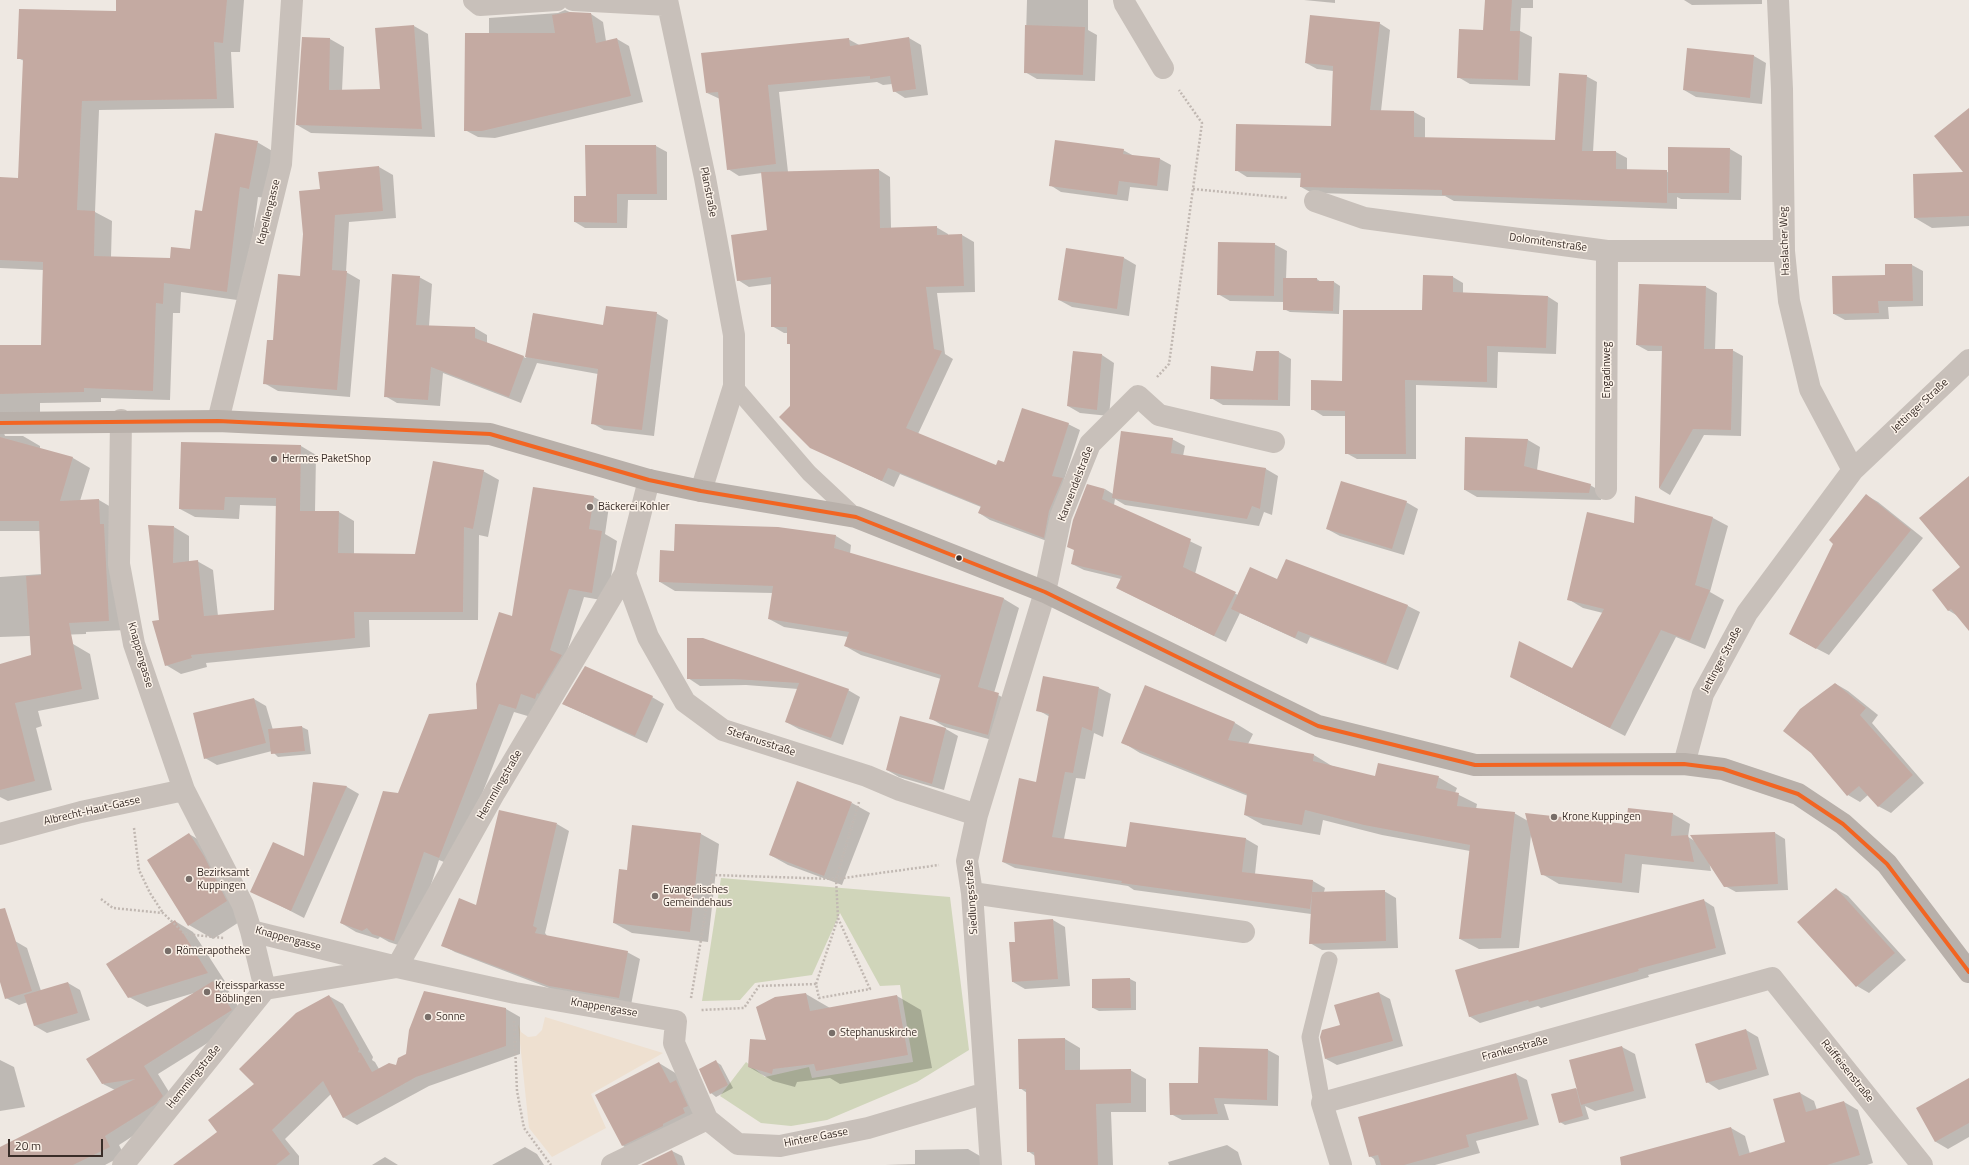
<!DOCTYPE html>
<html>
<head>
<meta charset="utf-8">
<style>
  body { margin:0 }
  #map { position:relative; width:1969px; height:1165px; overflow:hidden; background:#eee8e2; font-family:"Titillium Web",sans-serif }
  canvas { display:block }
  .scale { position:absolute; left:8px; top:1139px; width:95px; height:18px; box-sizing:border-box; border:2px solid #392d28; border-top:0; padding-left:5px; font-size:12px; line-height:14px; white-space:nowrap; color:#392d28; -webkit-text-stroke:3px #fbf2e9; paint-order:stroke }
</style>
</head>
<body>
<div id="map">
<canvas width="1969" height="1165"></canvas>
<div class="scale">20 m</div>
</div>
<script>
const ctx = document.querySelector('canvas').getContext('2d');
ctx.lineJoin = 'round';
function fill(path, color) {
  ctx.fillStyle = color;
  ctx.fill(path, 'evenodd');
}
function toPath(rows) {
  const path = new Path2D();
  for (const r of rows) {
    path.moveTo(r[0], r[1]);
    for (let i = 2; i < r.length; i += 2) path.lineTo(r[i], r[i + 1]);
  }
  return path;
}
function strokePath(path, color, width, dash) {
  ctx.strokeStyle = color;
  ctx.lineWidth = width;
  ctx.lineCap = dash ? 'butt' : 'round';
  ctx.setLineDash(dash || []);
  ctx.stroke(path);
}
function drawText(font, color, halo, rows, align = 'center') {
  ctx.font = font + ' "Titillium Web",sans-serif';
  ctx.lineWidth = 3;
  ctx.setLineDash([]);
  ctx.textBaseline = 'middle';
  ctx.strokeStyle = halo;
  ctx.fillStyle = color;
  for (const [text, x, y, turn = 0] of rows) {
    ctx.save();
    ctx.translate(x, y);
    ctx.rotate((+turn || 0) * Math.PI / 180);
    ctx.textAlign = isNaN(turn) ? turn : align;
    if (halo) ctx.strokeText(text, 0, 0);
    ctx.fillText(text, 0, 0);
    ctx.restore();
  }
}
fill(toPath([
  [721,878,950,897,969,1050,917,1082,827,1120,791,1126,761,1123,720,1096,746,1062,765,1077,809,1067,812,1078,913,1062,900,985,880,986,840,913,812,975,755,983,740,1000,702,1001]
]), '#d0d5ba');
fill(toPath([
  [545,1017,663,1053,591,1094,606,1128,552,1157,529,1128,518,1024,521,1032,528,1037,536,1036,542,1030]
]), '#eee0d0');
fill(toPath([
  [117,0,244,0,240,52,231,52,234,108,99,110,95,212,112,221,111,257,171,259,191,250,203,212,257,142,274,152,266,198,258,197,244,301,181,292,180,313,173,313,170,400,101,398,101,402,40,403,40,420,4,433,5,436,23,436,40,446,40,449,73,458,90,468,80,501,99,500,116,510,126,630,86,632,86,634,0,637,0,577,42,574,40,531,0,531,0,346,42,345,43,270,0,268,0,181,19,181,24,61,18,58,117,12],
  [1027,0,1088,0,1088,30,1097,35,1095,81,1037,79,1025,72],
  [1304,0,1335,0,1335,3],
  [1486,0,1533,0,1533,8,1521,8,1520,31,1532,37,1530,86,1470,84,1458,77,1484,31],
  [1684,0,1762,0,1762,4,1692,5],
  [565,10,572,13,591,14,603,22,606,41,617,39,629,46,643,102,495,138,478,137,465,130,489,34,489,18,558,13],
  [1379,23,1390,30,1381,111,1414,112,1425,118,1425,138,1556,141,1586,76,1597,82,1593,152,1616,152,1627,158,1627,170,1666,171,1669,173,1730,149,1742,156,1741,200,1681,199,1677,197,1677,209,1454,201,1445,196,1312,193,1301,187,1302,178,1247,177,1236,170,1332,127,1333,71,1317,69,1306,63],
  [414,26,428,34,435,137,311,133,297,125,303,38,330,39,344,47,342,91,381,90],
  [909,38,921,45,928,95,905,98,894,91,892,84,883,85,877,82,779,92,788,172,879,170,890,177,891,228,936,227,948,234,948,236,962,235,974,242,975,292,937,293,945,354,953,359,918,434,997,466,1068,424,1080,430,1064,480,1055,544,990,520,979,513,981,507,900,474,894,487,811,447,791,407,791,345,788,343,788,333,784,333,772,326,772,284,749,287,738,280,768,231,762,173,739,176,728,169,720,99,707,93,848,39,861,46],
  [1688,49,1754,56,1766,63,1762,104,1696,97,1684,90],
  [1969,109,1969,226,1932,228,1915,218,1965,173],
  [586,146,656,146,667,152,667,200,628,200,627,228,585,228,575,222,587,197],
  [1123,150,1134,156,1160,159,1171,165,1168,191,1130,187,1128,201,1061,192,1050,185],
  [379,167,393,175,396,218,349,222,346,272,360,280,350,397,278,391,264,383,274,341,301,277,321,190],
  [1274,244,1287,251,1286,279,1317,279,1321,282,1334,282,1340,286,1339,314,1290,312,1284,309,1284,302,1230,301,1218,294],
  [1067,250,1124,258,1136,265,1129,316,1072,307,1059,300],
  [1886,265,1912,265,1923,271,1923,306,1888,307,1889,319,1845,320,1834,314,1886,276],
  [419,277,432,284,429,326,475,328,487,335,487,343,526,358,533,314,604,326,656,313,668,320,654,436,604,430,592,423,598,374,537,363,521,403,443,373,440,406,397,403,385,396],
  [1453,277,1463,283,1463,293,1547,296,1558,303,1556,354,1498,352,1497,388,1416,385,1416,459,1357,459,1346,453,1346,416,1323,416,1312,409,1423,311],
  [1706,287,1717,293,1715,350,1732,350,1743,356,1741,436,1704,435,1670,495,1660,489,1663,351,1648,351,1637,345],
  [1073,352,1102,355,1114,363,1109,416,1080,413,1068,406],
  [1279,352,1291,359,1290,406,1223,405,1211,398,1254,372],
  [1466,438,1528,440,1540,447,1537,470,1590,485,1602,492,1601,500,1477,497,1465,490],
  [1172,439,1185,446,1183,456,1266,469,1278,476,1272,515,1264,512,1259,526,1125,505,1115,499,1114,505,1202,547,1195,574,1238,595,1278,580,1286,560,1408,606,1420,612,1398,670,1310,637,1307,644,1240,613,1226,642,1117,588,1121,579,1084,570,1072,564,1105,489,1113,494],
  [182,443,301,446,316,455,315,512,339,512,354,521,354,554,416,555,483,471,499,480,488,537,479,535,478,620,369,620,370,647,206,663,207,667,181,674,166,665,160,621,174,527,189,536,189,562,197,561,213,570,218,616,275,611,277,506,240,505,239,519,195,517,180,509],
  [1969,485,1969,623,1948,610,1962,567],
  [534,488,594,497,609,506,605,534,617,541,607,601,584,597,565,658,531,717,514,712,454,866,439,860,410,949,389,942,380,937,378,939,356,932,341,923,399,794,478,710,513,617],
  [1866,495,1878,502,1923,538,1829,655,1802,641],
  [1636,497,1713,518,1728,526,1710,592,1724,600,1705,649,1676,637,1625,736,1526,685,1573,670,1603,613,1583,608,1568,599,1635,524],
  [1406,502,1418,509,1404,555,1340,536,1327,529],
  [778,528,836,536,851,545,850,554,1004,599,1019,608,994,693,1014,703,1003,743,945,727,930,718,941,679,861,655,845,646,848,637,784,627,769,619,773,593,675,591,660,582,675,552],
  [688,639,848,690,860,697,843,745,799,729,786,722,798,689,746,685,700,686,688,678],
  [73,644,90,654,99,699,38,711,42,726,36,728,52,790,8,801,0,797,0,665],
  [1836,684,1848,691,1878,715,1872,723,1924,783,1891,813,1878,806,1868,795,1860,802,1848,795,1811,752],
  [1145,687,1235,723,1253,734,1248,744,1314,755,1332,766,1375,778,1438,777,1457,788,1455,793,1477,804,1476,809,1514,813,1528,821,1627,825,1673,814,1690,824,1688,837,1695,841,1775,833,1785,839,1788,890,1736,892,1725,886,1709,861,1711,871,1642,864,1639,893,1559,884,1542,874,1531,835,1519,948,1479,949,1460,939,1470,851,1382,835,1323,820,1320,835,1263,825,1245,815,1248,796,1140,753,1122,742],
  [1099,688,1111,694,1103,737,1094,733,1085,779,1076,778,1064,839,1127,849,1131,823,1246,839,1258,846,1255,874,1313,881,1325,888,1324,892,1384,891,1396,898,1398,948,1322,950,1310,943,1311,914,1134,890,1128,886,1015,868,1003,862,1037,783,1050,717,1038,710],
  [652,697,664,704,647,743,563,704],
  [254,699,266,706,273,730,302,727,308,730,311,754,278,757,272,751,217,765,205,758,194,714],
  [901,717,946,729,958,736,944,790,899,777,887,770],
  [313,783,347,787,359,794,304,918,252,891,305,857],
  [852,803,870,813,842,885,788,865,770,855],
  [557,824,569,831,545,933,548,937,627,952,640,959,631,1005,562,993,455,952,442,945,477,906],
  [633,826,701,834,719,844,708,942,632,933,614,923,628,871],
  [189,834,213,848,250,915,213,939,189,925],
  [1836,889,1848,896,1906,960,1869,993,1857,986],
  [1703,900,1714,907,1726,954,1648,975,1649,977,1541,1008,1538,1006,1480,1023,1469,1016],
  [1053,920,1065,927,1070,986,1025,989,1013,982,1016,942,1015,923],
  [175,921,193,932,226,983,219,985,228,990,246,1019,158,1074,177,1105,170,1112,119,1145,124,1155,105,1165,0,1165,0,1148,115,1090,103,1084,194,993,147,1007,129,997],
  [15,941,27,948,41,991,68,983,80,990,90,1020,47,1033,35,1026,28,1002,19,1005,6,998,0,978,0,945],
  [1130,979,1136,982,1136,1010,1099,1011,1093,1008],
  [1379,993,1390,999,1403,1046,1337,1065,1326,1059,1341,1026],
  [806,994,830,1008,897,996,921,1010,932,1068,840,1084,830,1078,797,1082,795,1087,773,1081,749,1067,767,1041,776,998],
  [329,996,343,1004,373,1057,372,1060,375,1062,379,1069,396,1066,506,1009,520,1017,520,1054,429,1086,357,1125,343,1117,331,1094,285,1139,299,1156,299,1165,175,1165,218,1132],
  [1746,1030,1758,1037,1769,1075,1719,1090,1707,1082],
  [1065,1039,1080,1048,1080,1071,1130,1070,1146,1079,1146,1112,1111,1112,1113,1165,1036,1165,1035,1156,1028,1151,1027,1093,1020,1088],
  [1622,1047,1635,1054,1646,1098,1595,1111,1585,1106,1589,1119,1565,1125,1560,1122,1576,1089,1579,1090,1571,1060],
  [1268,1050,1279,1056,1278,1106,1224,1104,1229,1120,1182,1120,1171,1114,1199,1083],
  [0,1060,14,1067,25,1107,0,1111],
  [715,1061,721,1065,733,1088,716,1097,711,1093],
  [659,1063,677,1074,705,1116,641,1156,623,1146],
  [1516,1074,1527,1080,1539,1125,1476,1141,1480,1153,1435,1165,1376,1165,1374,1159,1370,1156],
  [1969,1084,1969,1137,1948,1149,1936,1142,1917,1108],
  [1800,1093,1814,1101,1817,1110,1844,1102,1858,1110,1873,1163,1867,1165,1664,1165,1731,1128,1745,1136,1750,1154,1787,1143,1774,1100],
  [1227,1145,1238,1152,1242,1165,1169,1165,1168,1162],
  [525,1147,537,1154,544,1165,492,1165],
  [968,1149,980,1156,980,1165,885,1165,915,1164,915,1150],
  [672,1151,682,1156,685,1165,643,1165],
  [385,1157,398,1165,372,1165]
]), '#0003');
fill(toPath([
  [116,0,227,0,223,43,214,42,217,99,82,101,77,210,95,211,94,256,170,258,171,247,190,249,195,210,202,211,215,133,258,141,249,189,240,187,227,292,164,283,163,304,156,303,153,391,84,388,84,392,0,394,0,345,41,345,43,262,0,260,0,177,18,178,23,59,17,59,19,9,116,11],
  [1485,0,1512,0,1510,31,1520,31,1518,80,1457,78,1459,29,1483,30],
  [570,12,591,13,596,43,617,38,631,96,482,131,464,131,465,33,555,33,552,15],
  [1310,15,1380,22,1370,110,1414,111,1414,137,1555,140,1559,73,1587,75,1582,151,1616,151,1616,169,1667,170,1667,203,1442,195,1442,190,1300,187,1301,173,1235,171,1236,124,1331,126,1333,66,1305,63],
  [414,25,422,129,296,125,302,37,330,38,329,90,380,89,375,28],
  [1025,25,1085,27,1083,75,1024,73],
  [909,37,916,89,893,92,890,76,870,79,870,76,768,85,776,164,727,170,718,92,706,93,701,53,849,38,850,46],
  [1687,48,1754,55,1750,98,1683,90],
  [1969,108,1969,216,1914,218,1913,174,1963,172,1934,136],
  [1055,140,1124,149,1123,154,1160,158,1157,186,1119,181,1117,195,1049,186],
  [585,145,656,145,657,194,617,194,617,223,574,222,574,196,586,196],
  [1668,147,1730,148,1729,193,1668,193],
  [379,166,383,211,335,215,332,270,347,271,337,390,263,384,267,340,273,340,278,274,300,276,303,234,299,191,320,189,318,172],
  [879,169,880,228,937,226,937,235,962,234,964,286,926,287,934,349,942,351,906,428,996,465,998,460,1004,462,1022,408,1069,423,1052,476,1063,478,1049,511,1044,538,978,513,981,506,888,468,882,481,810,448,779,417,790,406,790,344,787,344,787,327,771,327,771,277,737,281,731,235,767,230,761,172],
  [1218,242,1275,243,1274,296,1217,295],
  [1066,248,1124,257,1117,309,1058,300],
  [1885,264,1912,264,1913,301,1878,301,1879,313,1833,314,1832,276,1885,275],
  [392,274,420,276,416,325,475,327,475,338,524,356,509,397,431,367,428,400,384,397],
  [1423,275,1453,276,1453,292,1548,296,1546,348,1487,346,1487,382,1405,380,1406,454,1345,454,1345,411,1311,410,1311,380,1342,381,1343,310,1422,310],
  [1283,278,1317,278,1317,281,1334,281,1333,311,1283,310],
  [1639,284,1706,286,1704,349,1733,349,1731,430,1693,429,1659,489,1662,346,1636,345],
  [606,306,657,312,642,430,591,424,598,369,525,357,533,313,603,325],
  [1073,351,1102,354,1097,410,1067,406],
  [1256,351,1279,351,1278,400,1210,399,1211,366,1253,371],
  [1121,431,1173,438,1171,453,1266,468,1260,509,1252,506,1247,519,1112,498],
  [0,437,73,457,60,501,99,499,100,524,104,524,109,621,69,623,82,689,15,703,35,781,0,790,0,664,31,655,26,576,41,575,39,521,0,521],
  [1465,437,1528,439,1524,466,1591,484,1589,493,1464,490],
  [181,442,301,445,300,511,339,511,338,553,415,554,433,461,484,470,473,529,464,527,463,612,354,612,355,638,191,655,192,658,165,666,152,621,159,620,148,525,174,526,173,563,198,560,204,616,274,610,276,498,225,497,224,510,179,509],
  [1969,476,1969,631,1951,609,1948,611,1932,590,1960,567,1919,518],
  [1341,481,1407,501,1392,549,1326,529],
  [1087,484,1105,489,1102,499,1191,539,1183,567,1236,592,1214,636,1116,588,1122,576,1071,564,1074,550,1067,547,1073,520],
  [533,487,594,496,589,529,602,531,592,593,569,589,550,650,562,655,539,694,537,693,535,699,521,694,516,709,499,704,439,858,424,852,394,941,372,934,367,928,362,931,340,923,383,791,398,793,429,714,477,709,476,684,499,612,512,616],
  [1866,494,1911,530,1816,649,1789,634,1833,544,1829,540],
  [1635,496,1713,517,1695,585,1710,590,1690,641,1661,630,1610,728,1510,677,1519,641,1572,668,1604,609,1567,600,1587,512,1634,523],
  [675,524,778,527,836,535,834,548,1004,598,978,687,999,693,988,735,929,719,941,675,844,646,849,632,768,619,773,586,659,582,660,550,674,551],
  [1286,559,1408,605,1386,664,1298,631,1295,638,1231,609,1250,567,1277,579],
  [687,638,703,638,849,689,831,738,785,722,799,683,733,679,687,679],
  [585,666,653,696,635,736,562,704],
  [1043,676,1099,687,1092,731,1082,727,1073,773,1065,772,1052,837,1126,847,1130,822,1246,838,1242,872,1313,880,1312,892,1385,890,1386,941,1309,944,1312,893,1310,909,1121,883,1122,881,1002,862,1019,778,1036,782,1049,714,1036,711],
  [1835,683,1866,708,1860,715,1913,775,1878,807,1859,786,1847,796,1811,753,1783,731,1800,709],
  [1145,685,1235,722,1228,740,1314,754,1313,761,1375,776,1378,763,1439,776,1436,788,1459,793,1457,806,1515,812,1501,938,1459,939,1470,845,1364,825,1305,810,1302,825,1244,815,1247,794,1121,743],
  [254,698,266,743,204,759,193,713],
  [900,716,946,728,932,784,886,770],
  [302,726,305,751,271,754,268,729],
  [797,781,852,802,824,876,769,855],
  [313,782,347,786,291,911,250,892,273,842,304,856],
  [1628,808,1673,813,1671,836,1688,835,1694,862,1625,854,1622,883,1541,875,1525,813,1626,824],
  [499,810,557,823,533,926,537,928,535,933,628,951,619,998,549,986,441,946,459,898,476,905],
  [632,825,701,833,690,932,613,923,619,869,627,870],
  [1775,832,1778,884,1724,887,1690,835],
  [189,833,204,856,227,901,188,926,147,860],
  [1836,888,1895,953,1856,987,1797,922],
  [1704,899,1716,948,1638,969,1639,971,1529,1002,1528,1000,1469,1017,1455,970],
  [5,908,32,991,5,999,0,982,0,909],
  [1053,919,1058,979,1012,982,1009,942,1015,942,1014,922],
  [175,920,208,973,128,998,106,964],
  [1130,978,1131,1008,1092,1008,1092,979],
  [213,981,232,1010,144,1066,163,1096,156,1104,105,1136,110,1147,73,1165,0,1165,0,1147,135,1079,102,1084,86,1059],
  [68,982,78,1013,34,1026,24,995],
  [424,991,506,1008,506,1046,416,1077,343,1118,323,1081,272,1130,290,1154,276,1165,173,1165,217,1132,208,1120,254,1084,239,1069,296,1013,329,995,359,1049,358,1052,361,1053,372,1072,389,1063,396,1065,398,1058,406,1054,409,1030],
  [1379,992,1393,1041,1325,1059,1320,1037,1322,1030,1340,1025,1334,1005],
  [806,993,810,1011,897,995,908,1055,816,1071,814,1064,773,1069,772,1074,748,1067,750,1039,766,1040,756,1007,775,997],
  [1746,1029,1757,1069,1706,1083,1695,1044],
  [1065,1038,1065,1070,1131,1069,1131,1103,1096,1104,1098,1165,1035,1165,1034,1152,1027,1152,1026,1089,1019,1089,1018,1039],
  [1622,1046,1634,1091,1581,1105,1569,1060],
  [1199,1047,1268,1049,1267,1100,1214,1098,1218,1114,1170,1115,1169,1083,1198,1083],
  [716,1060,728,1085,710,1094,699,1069],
  [659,1062,670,1083,676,1080,688,1106,683,1108,685,1113,663,1124,663,1126,622,1146,595,1095],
  [1516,1073,1528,1119,1466,1135,1469,1147,1404,1165,1381,1165,1378,1155,1369,1157,1358,1117],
  [1969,1078,1969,1123,1935,1142,1916,1108],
  [1576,1088,1583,1116,1559,1123,1551,1094],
  [1800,1092,1806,1112,1844,1101,1860,1155,1827,1165,1621,1165,1620,1157,1731,1127,1739,1156,1785,1142,1773,1099],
  [672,1150,678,1165,641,1165]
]), '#c4aaa2');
strokePath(toPath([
  [1193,189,1288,198],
  [1157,377,1169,364,1202,123,1179,90],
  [859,802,836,879,939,865],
  [134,828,139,870,150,893,163,913],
  [101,899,113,908,163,913,185,934,224,938],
  [816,984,838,918],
  [691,998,712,875,836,879,838,918,870,989,819,998,816,984,759,986,744,1008,701,1010],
  [514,1021,517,1091,524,1128,551,1165]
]), '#c1b8b2', 2.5, [2, 2]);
strokePath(toPath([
  [734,386,809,473,856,517],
  [1322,1103,1310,1037,1329,960]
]), '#c8c0ba', 17);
strokePath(toPath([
  [474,0,480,5,557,0],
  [573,0,668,5],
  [667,0,705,178,734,335,734,386,701,491],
  [1124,0,1125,4,1163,68],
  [1778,0,1782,89,1784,251,1789,301,1810,389,1853,470],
  [1315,201,1364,218,1607,251,1784,251],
  [121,420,119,564,134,644,184,790,243,905,251,931,397,967,515,993,676,1021,674,1043,707,1119],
  [218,421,281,164,292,0],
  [1606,489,1607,251],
  [625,574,648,637,685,702,723,730,867,776,900,790,977,815],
  [1684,764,1703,694,1747,613,1853,470,1969,360],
  [0,834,81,812,184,790],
  [972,893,1244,932],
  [251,931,265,989],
  [123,1165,265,989,397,967,495,792,625,574,649,480],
  [612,1165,707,1119,738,1144,780,1146,868,1128,986,1093],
  [991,1165,972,893,967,861,977,815,1045,592,1061,516,1090,444,1138,396,1159,415,1274,442],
  [1341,1165,1322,1103,1772,978,1922,1165]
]), '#c8c0ba', 22);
strokePath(toPath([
  [0,423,218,421,490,434,649,480,701,491,856,517,1045,592,1318,726,1475,765,1684,764,1723,769,1798,794,1843,824,1887,864,1969,972]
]), '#b8b0aa', 22);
strokePath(toPath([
  [0,423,218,421,490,434,649,480,701,491,856,517,1045,592,1318,726,1475,765,1684,764,1723,769,1798,794,1843,824,1887,864,1969,972]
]), '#f26522', 4);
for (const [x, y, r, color] of [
  [274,459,4,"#786e69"],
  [590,507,4,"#786e69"],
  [959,558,3.5,"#392d28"],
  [1554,817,4,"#786e69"],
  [189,879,4,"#786e69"],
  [655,896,4,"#786e69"],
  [168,951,4,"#786e69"],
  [207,992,4,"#786e69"],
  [428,1017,4,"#786e69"],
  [832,1033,4,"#786e69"]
]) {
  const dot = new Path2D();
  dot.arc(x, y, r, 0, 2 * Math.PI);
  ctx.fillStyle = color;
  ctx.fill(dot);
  strokePath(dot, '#fbf2e9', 1.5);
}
drawText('11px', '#392d28', '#fbf2e9', [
  ["Planstraße",708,192,79],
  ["Kapellengasse",269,212,-76],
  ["Haslacher Weg",1785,241,-92],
  ["Dolomitenstraße",1548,243,8],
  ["Engadinweg",1607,370,-90],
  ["Jettinger Straße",1920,406,-43],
  ["Karwendelstraße",1076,484,-69],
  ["Knappengasse",140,655,74],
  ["Jettinger Straße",1722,660,-62],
  ["Stefanusstraße",761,742,18],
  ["Hemmlingstraße",500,785,-60],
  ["Albrecht-Haut-Gasse",92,811,-13],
  ["Siedlungsstraße",972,897,-94],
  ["Knappengasse",288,939,15],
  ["Knappengasse",604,1008,10],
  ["Frankenstraße",1515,1049,-15],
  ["Raiffeisenstraße",1847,1071,51],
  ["Hemmlingstraße",194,1077,-51],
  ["Hintere Gasse",816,1138,-11]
]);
drawText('11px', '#392d28', '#fbf2e9', [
  ["Hermes PaketShop",282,459],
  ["Bäckerei Kohler",598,507],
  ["Krone Kuppingen",1562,817],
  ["Bezirksamt",197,873],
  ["Kuppingen",197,886],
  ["Evangelisches",663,890],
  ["Gemeindehaus",663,903],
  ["Römerapotheke",176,951],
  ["Kreissparkasse",215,986],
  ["Böblingen",215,999],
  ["Sonne",436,1017],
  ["Stephanuskirche",840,1033]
], 'left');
</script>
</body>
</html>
